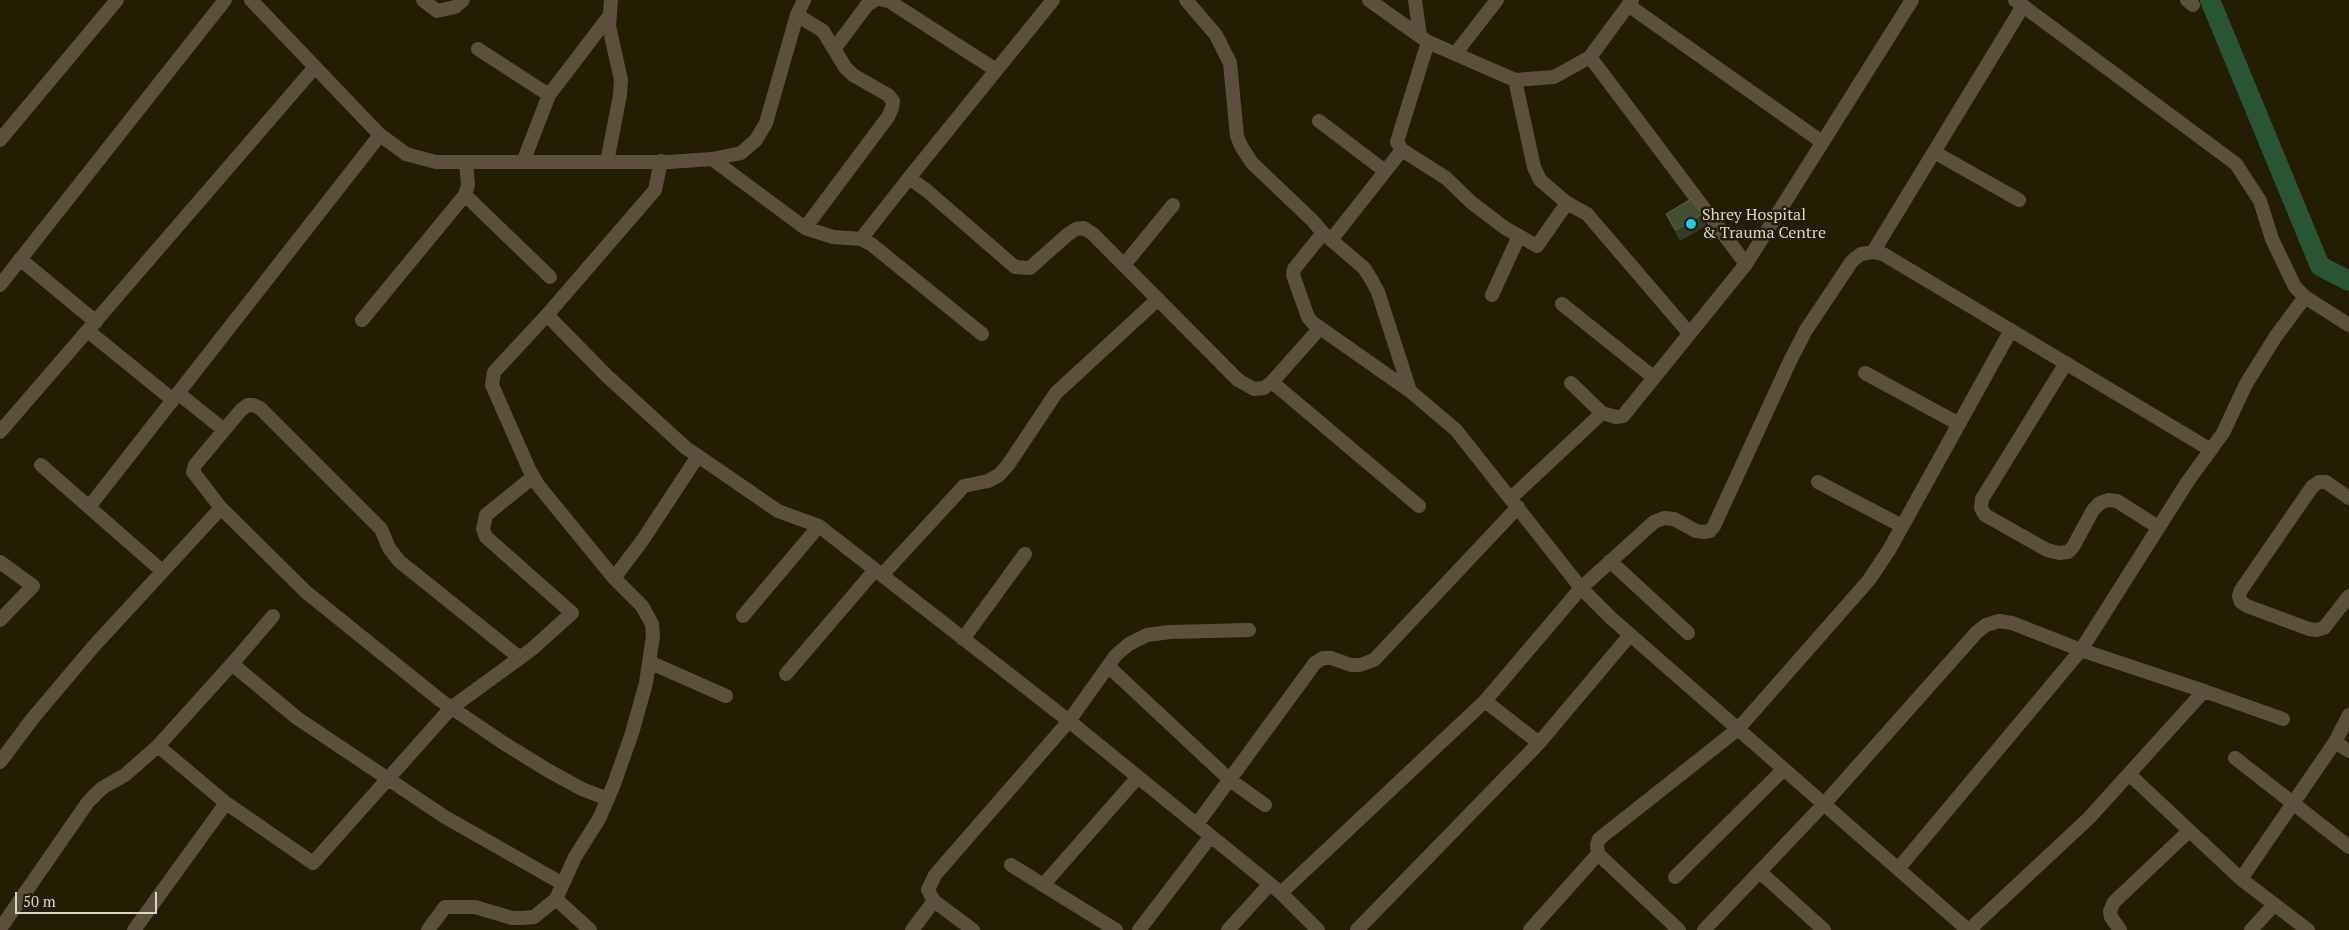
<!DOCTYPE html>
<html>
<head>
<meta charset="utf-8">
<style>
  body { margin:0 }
  #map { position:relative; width:2349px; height:930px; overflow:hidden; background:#231e03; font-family:"PT Serif",serif }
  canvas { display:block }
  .scale { position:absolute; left:15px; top:892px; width:142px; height:22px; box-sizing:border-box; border:2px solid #d8d5c5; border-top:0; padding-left:6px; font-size:15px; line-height:18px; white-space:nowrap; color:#d8d5c5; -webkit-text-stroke:4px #231e03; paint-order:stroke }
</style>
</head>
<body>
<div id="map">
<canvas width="2349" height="930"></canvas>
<div class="scale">50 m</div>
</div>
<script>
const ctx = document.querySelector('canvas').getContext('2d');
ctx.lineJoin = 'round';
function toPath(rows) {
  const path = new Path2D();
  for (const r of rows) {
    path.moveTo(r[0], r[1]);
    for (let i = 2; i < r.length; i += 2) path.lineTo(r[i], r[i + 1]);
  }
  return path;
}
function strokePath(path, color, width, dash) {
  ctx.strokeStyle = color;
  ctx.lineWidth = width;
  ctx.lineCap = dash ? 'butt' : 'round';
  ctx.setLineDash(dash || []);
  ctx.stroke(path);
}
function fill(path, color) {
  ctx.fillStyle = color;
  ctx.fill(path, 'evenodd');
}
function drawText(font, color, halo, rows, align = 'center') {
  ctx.font = font + ' "PT Serif",serif';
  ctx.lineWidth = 5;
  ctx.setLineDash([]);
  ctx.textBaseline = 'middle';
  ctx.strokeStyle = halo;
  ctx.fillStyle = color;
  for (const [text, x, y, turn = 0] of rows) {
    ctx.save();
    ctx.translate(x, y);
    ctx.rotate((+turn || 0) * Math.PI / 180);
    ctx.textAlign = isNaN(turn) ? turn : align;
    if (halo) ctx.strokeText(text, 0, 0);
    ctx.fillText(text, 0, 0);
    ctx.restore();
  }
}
strokePath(toPath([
  [2210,0,2320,266,2349,281]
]), '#285533', 20);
strokePath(toPath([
  [423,0,437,11,455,7,463,0],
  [883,0,889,1,996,70],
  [1186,0,1216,35,1230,63,1237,136,1241,146,1252,163,1313,221,1323,233,1294,269,1293,275,1308,317,1313,323,1410,391,1456,430,1581,588,1611,618,1968,930],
  [1369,0,1428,42],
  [1415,0,1420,36],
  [2187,0,2193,5],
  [1628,5,1822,142],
  [797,15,823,31,845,67,853,75,888,95,893,101,892,108,888,117,805,228],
  [835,48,867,5,875,0],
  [478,49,549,95],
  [1455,54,1497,0],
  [1590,57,1746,264,1912,0],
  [1515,80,1428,42,1397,142,1402,150,1446,178,1472,203,1505,228,1537,246,1567,203,1540,180,1534,167,1515,80,1554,77,1590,57,1632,0],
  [1319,121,1385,171],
  [0,140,117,0],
  [1934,152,2019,200],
  [712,159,805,228,833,237,861,239,871,244,982,334],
  [523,162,549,95,610,15],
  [607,162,620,95,621,80,609,26,611,0],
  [909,178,1053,0],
  [465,195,550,277],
  [1567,203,1587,214,1689,333],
  [1323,233,1364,268,1371,279,1378,292,1410,391],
  [861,239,909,178,926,190,1015,267,1030,268,1067,235,1076,229,1084,228,1093,234,1238,380,1254,389,1264,388,1272,382,1320,328],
  [1331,240,1402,150],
  [1873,252,2023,6],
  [20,259,96,322],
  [1124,265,1173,205],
  [0,285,225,0],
  [1492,295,1519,236],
  [1562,304,1653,377],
  [547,315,494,372,492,385,529,469,538,485,614,578],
  [362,320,465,195,468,185,466,162],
  [88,331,173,400],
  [2066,363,1982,499,1981,508,1985,515,2047,550,2059,553,2068,552,2073,547,2093,510,2100,503,2108,500,2117,501,2158,527],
  [1865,373,1959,424],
  [1272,382,1419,506],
  [1571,383,1602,413,1616,417,1623,416,1746,264],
  [178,393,224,430],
  [0,432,315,67],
  [698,456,778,511,819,526,1069,721,1116,655,1129,644,1147,635,1170,632,1249,630],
  [41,465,162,571],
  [1818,482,1902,526],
  [1511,498,1602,413],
  [2349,498,2326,482,2319,482,2312,487,2241,590,2239,596,2241,602,2247,606,2309,629,2316,630,2324,628,2349,596],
  [89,507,380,135],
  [221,508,197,477,193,472,195,465,241,410,248,405,253,405,260,408,381,529,389,548,399,561,520,658],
  [1610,561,1688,633],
  [0,562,33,586,0,620],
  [882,575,964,486,988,481,999,475,1008,465,1056,393,1158,299],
  [743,616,819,526],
  [963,639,1025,554],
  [649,662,726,696],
  [232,664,273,616],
  [1108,666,1230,780,1265,805],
  [786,674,875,570],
  [2204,691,2283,719],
  [1485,701,1539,743],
  [2335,742,2349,751],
  [2235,758,2349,847],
  [0,762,33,718,93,647,221,508,306,592,440,700,505,744,549,771,582,789,608,799],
  [2130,775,2241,879,2335,742,2349,715],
  [226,803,313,863,451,708,532,649,572,613,486,537,483,529,486,515,533,477],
  [1197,824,1315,663,1323,658,1331,658,1351,665,1360,665,1374,660,1518,507],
  [1011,865,1116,930],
  [1760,872,1824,930],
  [1675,877,1784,769],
  [2241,879,2308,930],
  [1044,884,1138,777],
  [1281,893,1485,701,1581,588,1654,522,1664,518,1674,519,1696,531,1704,532,1710,531,1714,526,1790,361,1806,330,1852,261,1861,254,1873,252,1883,254,2211,450],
  [556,899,590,930],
  [934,901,973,930],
  [0,929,88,802,102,788,125,775,158,746,232,664,297,718,445,817,563,884],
  [134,930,226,803,158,746],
  [428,930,445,907,475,907,512,918,523,918,534,917,556,899,575,857,599,819,614,784,632,733,646,683,653,636,652,624,642,606,614,578,642,541,698,456,686,448,607,376,547,315,655,190,661,161],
  [912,930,934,901,928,890,935,875,1069,721,1281,893,1318,930],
  [1139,930,1211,836],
  [1228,930,1270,884],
  [1357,930,1539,743,1630,635],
  [1530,930,1598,854],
  [1679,930,1598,854,1597,845,1599,839,1738,729,1869,580,1889,550,2011,330],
  [1704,930,1824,804,1977,632,1986,625,1999,621,2012,623,2081,650,1898,869],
  [1969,930,2089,818,2204,691,2081,650,2188,481,2223,433,2246,384,2276,336,2305,297],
  [2120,930,2111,917,2110,911,2114,902,2189,831],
  [2251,930,2274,905]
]), '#5d4f3d', 14);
strokePath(toPath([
  [251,0,380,135,406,154,436,162,669,162,712,159,741,153,756,140,766,123,797,15,804,0],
  [2015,0,2236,164,2260,201,2272,239,2295,287,2305,297,2349,325]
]), '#5d4f3d', 14);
fill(toPath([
  [1666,214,1702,214,1706,226,1680,241,1671,225]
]), '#343c24');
const building = toPath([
  [1691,199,1702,214,1676,230,1666,214,1691,199]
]);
fill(building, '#464d35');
strokePath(building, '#5d624c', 1);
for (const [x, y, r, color] of [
  [1691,224,6,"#1fc9fd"]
]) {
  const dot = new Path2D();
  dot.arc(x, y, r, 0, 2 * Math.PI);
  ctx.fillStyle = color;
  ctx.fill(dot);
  strokePath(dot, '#231e03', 2);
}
drawText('16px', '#d8d5c5', '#231e03', [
  ["Shrey Hospital",1702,215],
  ["& Trauma Centre",1702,233]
], 'left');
</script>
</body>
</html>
